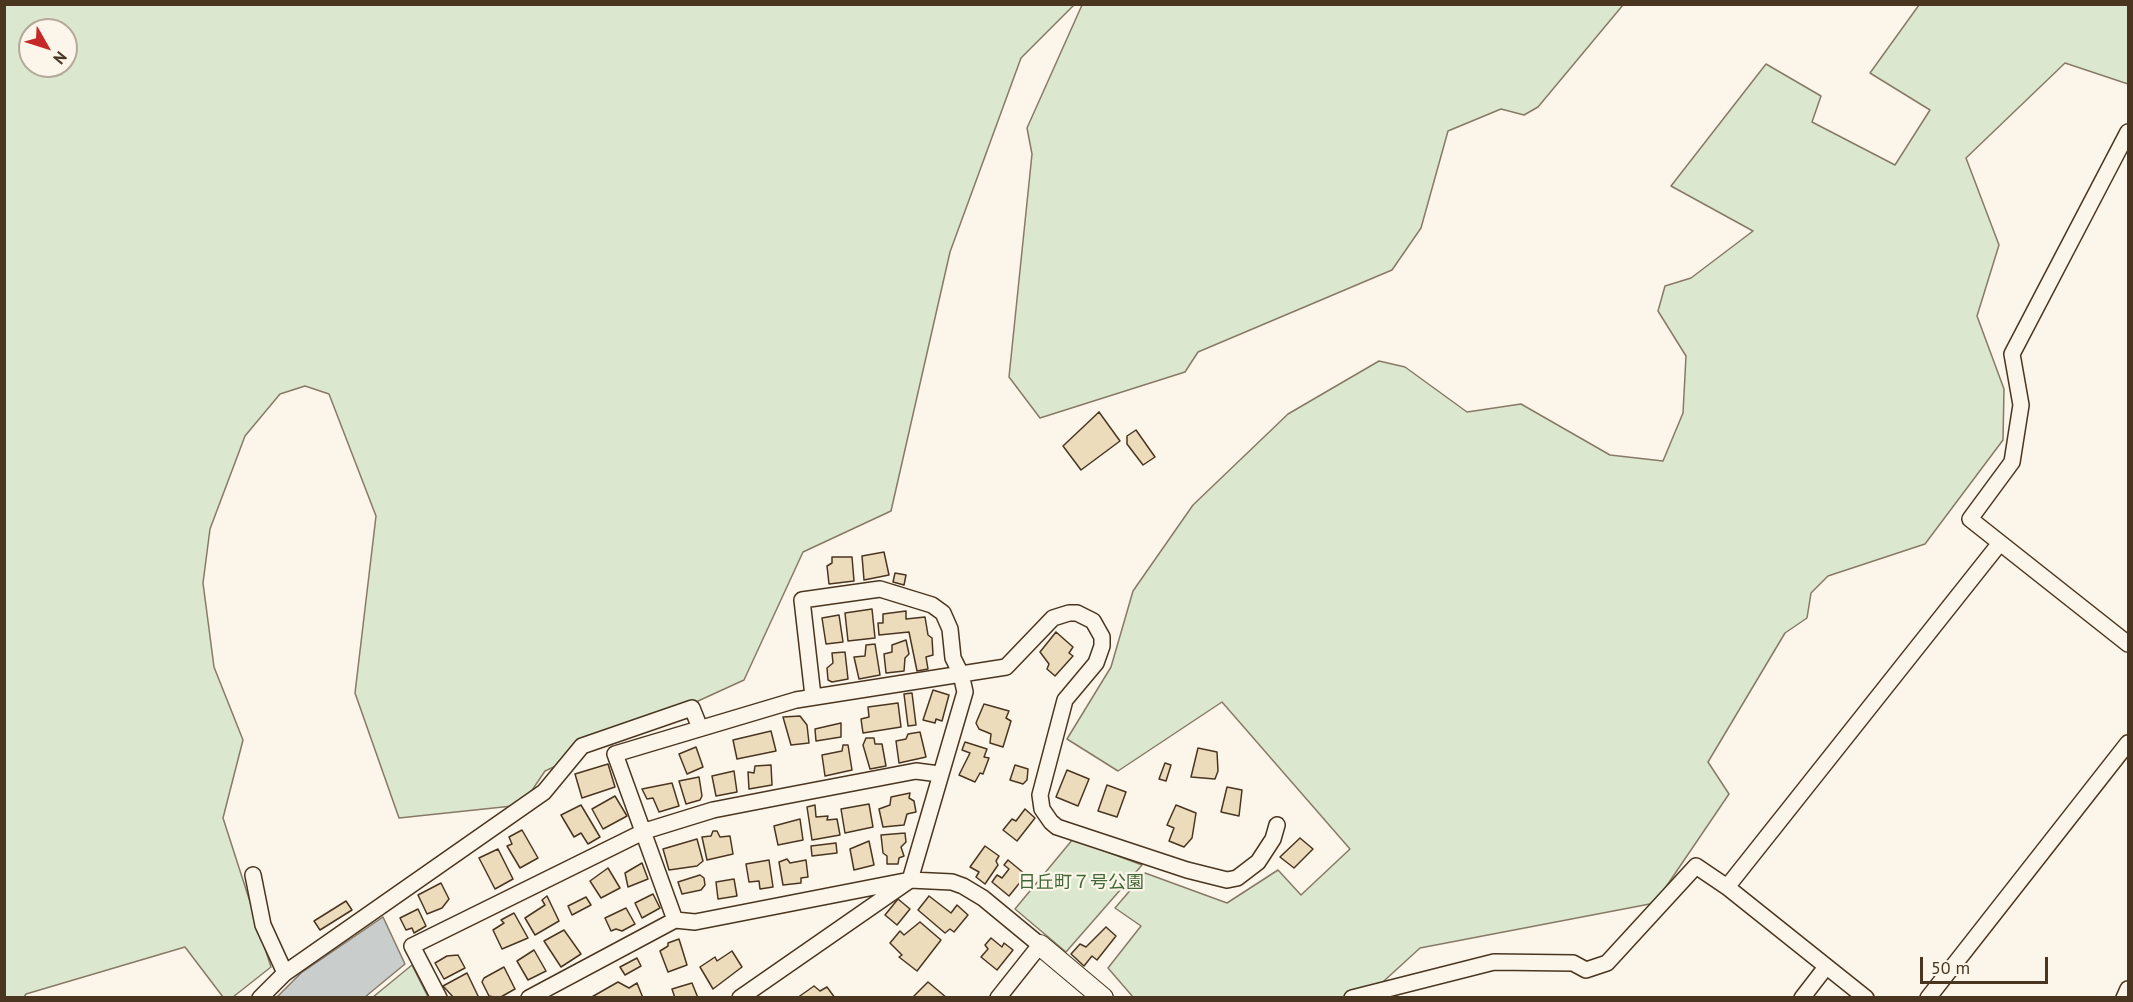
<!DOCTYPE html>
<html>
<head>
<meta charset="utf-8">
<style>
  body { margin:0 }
  #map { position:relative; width:2133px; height:1002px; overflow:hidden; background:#fbf6e9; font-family:"PT Sans",sans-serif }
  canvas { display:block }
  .frame { position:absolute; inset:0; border:6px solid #4a3520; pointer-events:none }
  .north { position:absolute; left:18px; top:18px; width:60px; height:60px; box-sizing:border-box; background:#fbf6e9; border:2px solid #b4a999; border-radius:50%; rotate:129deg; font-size:16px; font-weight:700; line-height:24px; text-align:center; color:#4a3520 }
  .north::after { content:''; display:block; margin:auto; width:21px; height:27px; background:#c62828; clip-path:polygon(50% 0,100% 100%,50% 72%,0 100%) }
  .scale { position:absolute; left:1920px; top:957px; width:128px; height:27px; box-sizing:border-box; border:3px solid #4a3520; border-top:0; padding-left:8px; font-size:18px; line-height:21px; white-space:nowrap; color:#4a3520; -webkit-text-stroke:4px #fbf6e9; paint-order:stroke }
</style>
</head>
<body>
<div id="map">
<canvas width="2133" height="1002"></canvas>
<div class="frame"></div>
<div class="north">N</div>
<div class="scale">50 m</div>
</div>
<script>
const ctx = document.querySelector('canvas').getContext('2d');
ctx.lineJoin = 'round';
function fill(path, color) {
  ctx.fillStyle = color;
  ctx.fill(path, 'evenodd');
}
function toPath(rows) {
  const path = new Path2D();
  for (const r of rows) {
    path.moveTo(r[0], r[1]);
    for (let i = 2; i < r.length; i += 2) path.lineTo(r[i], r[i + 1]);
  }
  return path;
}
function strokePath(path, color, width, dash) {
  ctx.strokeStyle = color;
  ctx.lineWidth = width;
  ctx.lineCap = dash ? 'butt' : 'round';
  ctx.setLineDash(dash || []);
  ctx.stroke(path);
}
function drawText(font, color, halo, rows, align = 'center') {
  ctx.font = font + ' "PT Sans","Noto Sans JP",sans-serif';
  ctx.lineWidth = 4.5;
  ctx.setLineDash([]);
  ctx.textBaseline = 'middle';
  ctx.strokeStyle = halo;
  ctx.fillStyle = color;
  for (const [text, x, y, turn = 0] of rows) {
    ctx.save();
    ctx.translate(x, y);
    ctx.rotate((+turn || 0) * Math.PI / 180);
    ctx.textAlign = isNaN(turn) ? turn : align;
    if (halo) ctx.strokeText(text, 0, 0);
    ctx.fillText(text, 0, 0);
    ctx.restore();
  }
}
const green = toPath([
  [5,5,1074,5,1021,58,950,252,891,511,803,552,744,680,545,771,522,805,399,818,355,693,376,516,329,394,305,386,280,394,245,436,210,529,203,583,214,667,243,740,223,818,271,967,233,997,223,997,185,947,26,994,24,997,5,998,5,5],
  [30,30,66,30,66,66,30,66,30,30],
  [1082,5,1082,4,1623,5,1538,107,1524,115,1501,109,1448,131,1421,228,1392,270,1198,352,1185,372,1040,418,1009,377,1032,154,1027,128,1082,5],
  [1919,5,2128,5,2128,84,2065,63,1966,158,1999,245,1977,316,2004,389,2003,440,1925,544,1828,576,1811,593,1807,618,1785,633,1708,762,1729,794,1655,903,1420,948,1373,991,1344,997,1133,997,1108,968,1141,926,1115,908,1145,873,1227,903,1278,870,1301,895,1350,849,1222,702,1118,771,1067,739,1111,667,1133,591,1193,505,1288,414,1379,361,1405,367,1467,412,1521,404,1610,455,1663,461,1683,413,1686,356,1658,311,1665,286,1691,278,1753,231,1671,186,1766,64,1821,96,1812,122,1895,165,1930,110,1870,73,1919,5],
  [1073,839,1142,865,1066,952,1015,909,1073,839],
  [412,965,428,997,373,997,412,965]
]);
fill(green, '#dce7d0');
strokePath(green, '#887966', 1.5);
const water = toPath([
  [383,917,405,964,365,997,277,997,301,973,383,917]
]);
fill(water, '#c9cecd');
strokePath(water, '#887966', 1.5);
const building = toPath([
  [1099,412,1120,441,1081,470,1063,446,1099,412],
  [1136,430,1155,457,1143,465,1127,444,1127,436,1136,430],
  [884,552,889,575,864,580,862,556,884,552],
  [832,557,852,557,854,581,829,584,827,566,832,563,832,557],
  [895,573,906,575,904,585,893,582,895,573],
  [872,609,875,638,848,641,845,613,872,609],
  [906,611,906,619,925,617,928,635,932,638,933,655,926,657,928,669,917,671,909,632,879,635,878,623,883,623,883,614,906,611],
  [839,615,843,642,826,644,822,618,839,615],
  [1056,632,1073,647,1069,653,1073,656,1055,676,1047,669,1049,664,1040,652,1056,632],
  [906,640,909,654,905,658,904,671,886,673,884,654,892,652,892,645,906,640],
  [875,644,880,675,859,679,854,657,865,656,866,645,875,644],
  [845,652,848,679,832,682,828,680,827,668,833,663,832,653,845,652],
  [933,690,949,695,942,721,936,719,935,723,923,720,933,690],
  [912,693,916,725,908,726,904,694,912,693],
  [898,703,901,727,863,733,861,719,869,717,868,707,898,703],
  [984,704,1009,711,1006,718,1011,721,1003,747,990,743,991,734,979,729,976,723,984,704],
  [800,716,807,725,809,743,791,745,783,717,800,716],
  [841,723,841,737,816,741,815,729,841,723],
  [771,731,776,751,737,759,733,740,771,731],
  [920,732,926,757,899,763,896,741,906,739,908,734,920,732],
  [866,738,874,738,875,744,882,744,886,766,870,769,863,745,866,738],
  [965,742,987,749,984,757,989,758,983,774,980,773,975,782,959,775,970,753,962,750,965,742],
  [843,745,848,745,852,770,825,776,822,755,842,751,843,745],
  [696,747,703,767,687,774,679,754,696,747],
  [1198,748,1217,752,1218,771,1215,779,1191,777,1198,748],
  [1165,763,1171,765,1166,781,1159,779,1165,763],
  [608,764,615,787,582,798,575,774,608,764],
  [771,765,772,785,749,789,748,772,754,773,755,766,771,765],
  [1015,765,1028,769,1027,780,1023,784,1010,780,1015,765],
  [1067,770,1089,779,1078,806,1056,797,1067,770],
  [734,771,737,792,716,796,712,776,734,771],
  [699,777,702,796,700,800,686,804,679,781,699,777],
  [672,783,679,806,659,812,653,798,647,799,642,789,672,783],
  [1107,785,1126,792,1117,817,1098,811,1107,785],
  [1227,787,1242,790,1239,816,1221,812,1227,787],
  [910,793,909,798,914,801,916,812,907,814,904,825,883,827,879,809,890,805,891,797,910,793],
  [615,796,627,816,603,829,592,809,615,796],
  [869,804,873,827,845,833,841,809,869,804],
  [581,805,600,837,588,844,581,833,574,837,561,815,581,805],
  [815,805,816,817,828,816,827,820,837,819,840,835,812,840,807,807,815,805],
  [1176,805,1196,813,1192,838,1184,847,1169,841,1174,828,1167,825,1176,805],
  [1025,809,1035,818,1017,841,1003,830,1012,819,1016,821,1025,809],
  [800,819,803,840,778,845,774,826,800,819],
  [522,830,538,858,520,868,507,846,512,844,509,837,522,830],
  [713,831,717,831,720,837,730,836,733,854,707,860,702,837,711,836,713,831],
  [905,833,906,842,901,847,904,856,899,858,898,864,887,864,887,856,883,853,881,835,905,833],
  [1300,838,1313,849,1294,868,1280,857,1300,838],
  [697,839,703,861,697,866,669,870,663,849,697,839],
  [869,841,874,865,854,870,850,849,869,841],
  [836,843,837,853,812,856,811,846,836,843],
  [985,846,999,856,996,861,998,865,985,884,976,877,979,872,970,867,985,846],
  [498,849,513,879,495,889,479,858,498,849],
  [787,859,790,863,806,860,808,877,801,878,801,883,783,885,779,862,787,859],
  [769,860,773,887,760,889,759,881,749,882,746,864,769,860],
  [1008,860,1026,875,1009,896,992,882,997,875,1002,878,1009,869,1004,865,1008,860],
  [642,863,648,879,628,887,625,873,642,863],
  [608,868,620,888,601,898,590,881,608,868],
  [700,875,704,878,705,885,701,890,682,894,678,882,700,875],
  [734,879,737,896,718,899,716,882,734,879],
  [441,883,449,899,442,908,427,914,418,895,441,883],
  [653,894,660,908,642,918,635,903,653,894],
  [547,896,559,921,535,935,525,918,545,905,542,900,547,896],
  [929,896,951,913,957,905,968,915,954,932,950,929,945,933,918,910,929,896],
  [586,897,591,905,572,915,568,906,586,897],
  [898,899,910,909,897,925,885,915,898,899],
  [346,901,352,910,320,930,314,921,346,901],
  [626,908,635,924,622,931,616,929,611,931,605,918,626,908],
  [418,909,426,926,414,933,412,928,406,930,400,918,418,909],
  [514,913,528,938,502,949,493,930,504,923,501,920,514,913],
  [920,922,941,940,917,971,899,957,902,955,890,943,900,931,904,935,920,922],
  [1106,927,1116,936,1097,960,1092,956,1084,966,1071,954,1080,944,1086,947,1106,927],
  [564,930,581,954,561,967,544,941,564,930],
  [991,938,1002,947,1004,943,1013,950,997,970,981,957,988,949,985,945,991,938],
  [679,939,687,965,668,972,660,951,668,946,668,943,679,939],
  [534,950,546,971,528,980,517,961,534,950],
  [732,951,742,967,713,989,700,967,715,957,717,961,732,951],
  [458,955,465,968,444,979,435,963,447,956,458,955],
  [637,958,641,966,625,975,620,967,637,958],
  [504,967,515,989,499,998,489,996,482,982,484,978,504,967],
  [467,973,479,998,454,998,443,986,467,973],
  [618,982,629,988,637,983,643,998,590,998,618,982],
  [928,982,947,998,912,998,928,982],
  [692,983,698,998,675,998,672,989,692,983],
  [814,986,820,991,827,987,835,998,797,998,814,986]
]);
fill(building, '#ecdcbc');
strokePath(building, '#4a3520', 1.5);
const minor = toPath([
  [2128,132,2012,354,2021,405,2012,462,1970,519,2128,644],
  [253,875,263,925,285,973],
  [1727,887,2000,543],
  [675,920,615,754,796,700,1006,667,1053,618,1069,613,1077,613,1093,621,1102,637,1102,646,1096,663,1065,700,1040,795,1042,809,1051,822,1057,827,1187,870,1227,880,1237,878,1258,862,1273,839,1277,825],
  [260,998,285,973,544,792,582,746,692,708,700,728],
  [439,998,412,946,645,831,713,810,785,796,916,771,939,774],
  [529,998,675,920,695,922,910,880,952,882,963,886,983,898,1040,945,998,998],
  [740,998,910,880,965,692,961,674,953,658,950,629,943,613,932,605,880,589,802,600,813,696],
  [1352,998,1494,962,1573,963,1586,970,1607,963,1696,866,1727,887,1866,998],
  [1802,998,1826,967],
  [1928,998,2128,743],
  [2124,998,2128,989]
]);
const tertiary = toPath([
  [1040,945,1103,998]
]);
strokePath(minor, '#4a3520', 18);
strokePath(tertiary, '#4a3520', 22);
strokePath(minor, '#fbf6e9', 15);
strokePath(tertiary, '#fbf6e9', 20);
drawText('18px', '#436837', '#fbf6e9', [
  ["日丘町７号公園",1081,883]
]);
</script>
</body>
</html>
